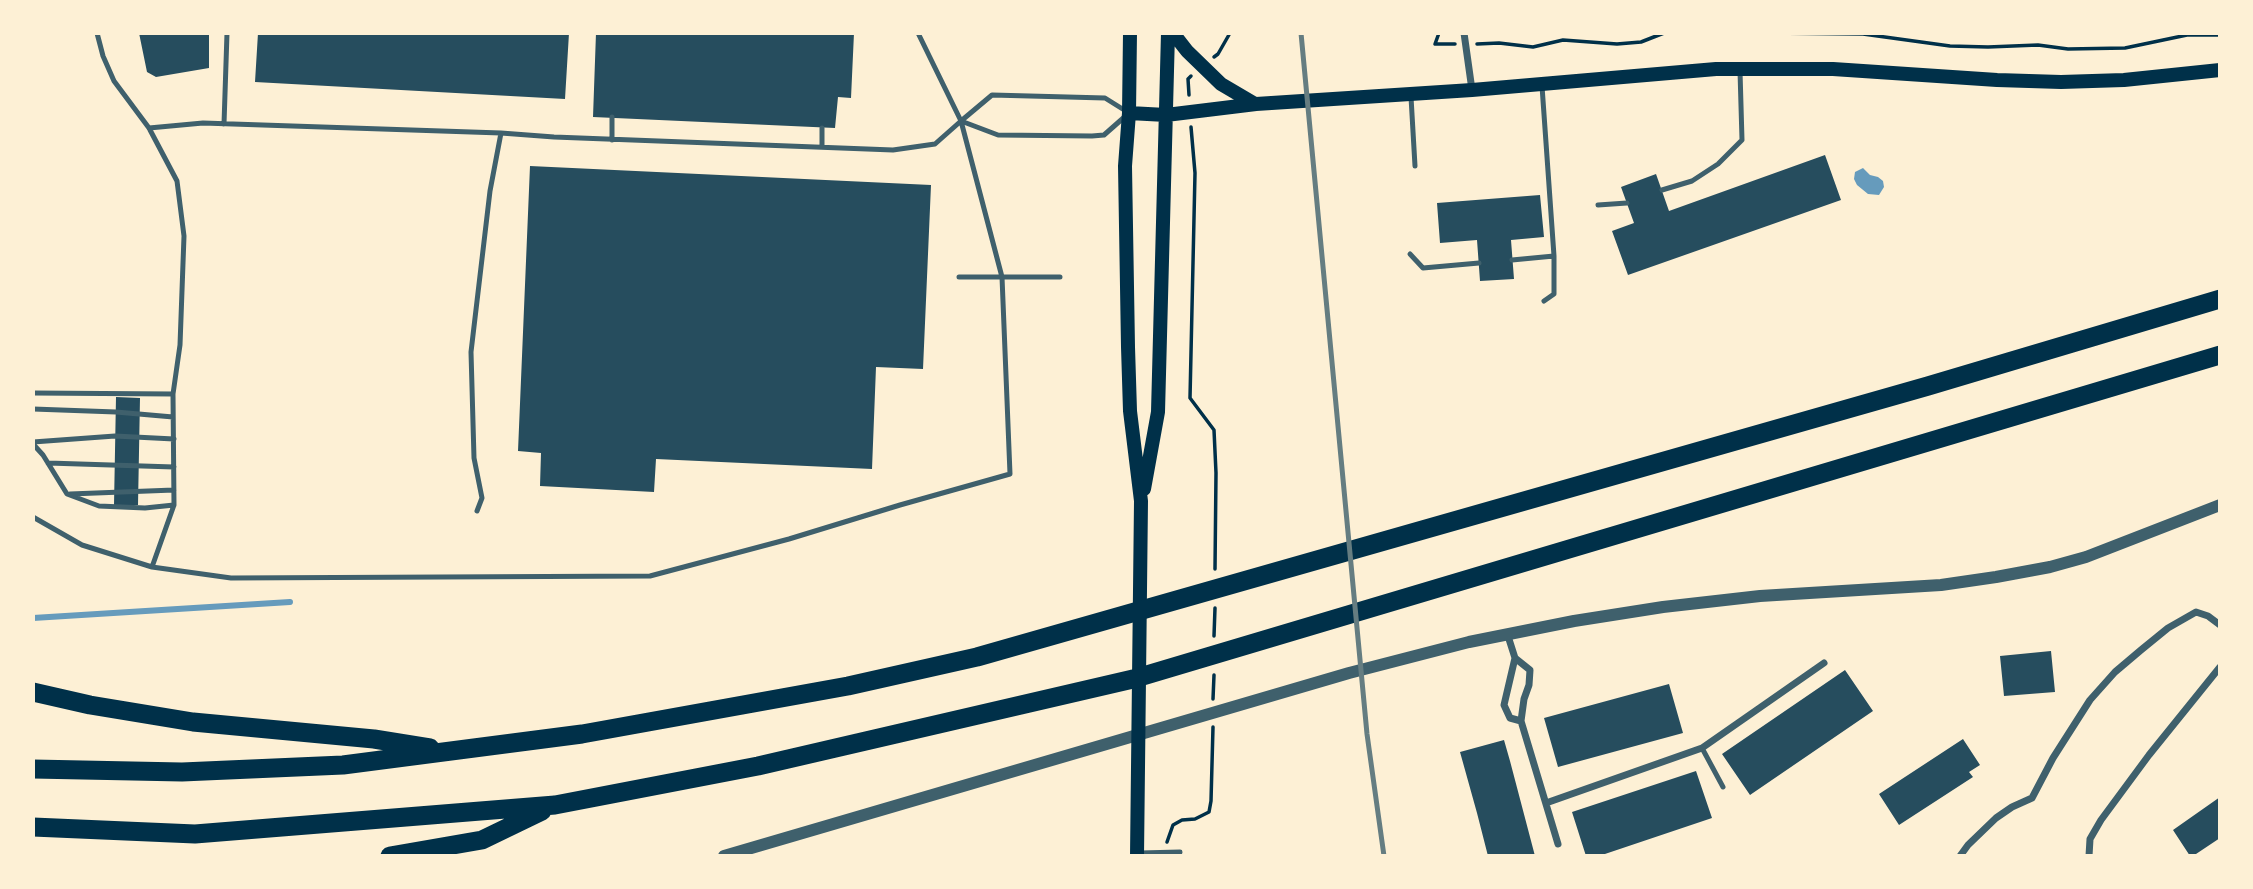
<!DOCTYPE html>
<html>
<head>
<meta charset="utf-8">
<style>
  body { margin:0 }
  #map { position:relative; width:2253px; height:889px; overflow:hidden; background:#fdf0d5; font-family:"Zilla Slab",serif }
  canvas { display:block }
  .frame { position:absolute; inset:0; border:35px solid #fdf0d5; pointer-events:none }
</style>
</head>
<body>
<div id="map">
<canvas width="2253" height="889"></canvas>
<div class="frame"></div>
</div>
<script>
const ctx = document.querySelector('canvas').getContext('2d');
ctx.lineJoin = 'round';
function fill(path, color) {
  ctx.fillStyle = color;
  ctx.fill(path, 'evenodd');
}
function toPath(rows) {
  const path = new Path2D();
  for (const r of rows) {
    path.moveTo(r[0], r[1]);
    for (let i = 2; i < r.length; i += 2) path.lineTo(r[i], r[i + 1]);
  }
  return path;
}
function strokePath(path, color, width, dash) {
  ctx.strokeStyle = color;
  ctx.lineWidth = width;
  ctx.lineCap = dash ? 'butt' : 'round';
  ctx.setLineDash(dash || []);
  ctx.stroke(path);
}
fill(toPath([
  [1863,168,1870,175,1878,177,1883,181,1884,187,1879,195,1868,194,1857,185,1854,179,1855,172]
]), '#669bbc');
strokePath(toPath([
  [33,618,290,602]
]), '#669bbc', 6);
fill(toPath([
  [139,33,209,33,209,68,156,77,147,72],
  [258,33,569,33,565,99,255,82],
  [596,33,854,33,851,98,838,97,835,128,593,117],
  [1825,155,1841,200,1628,275,1612,231,1634,223,1621,187,1656,174,1669,211],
  [530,166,931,185,923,369,876,367,872,469,656,459,654,492,540,486,541,453,518,451],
  [1540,195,1544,237,1511,240,1514,279,1480,281,1477,240,1440,243,1437,203],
  [116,397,140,398,138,505,114,505],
  [2051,651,2055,692,2004,696,2000,656],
  [1845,670,1873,711,1750,795,1722,754],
  [1669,684,1683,733,1558,767,1544,718],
  [1963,739,1980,765,1969,772,1973,777,1899,825,1879,794],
  [1504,740,1510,761,1535,856,1488,856,1477,813,1460,752],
  [1696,771,1712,818,1599,856,1586,856,1572,812],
  [2220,797,2220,838,2193,856,2190,856,2173,830]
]), '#264d5e');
strokePath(toPath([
  [1439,33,1435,44,1455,44],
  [1763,33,1863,34,1950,46,1988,47,2038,45,2068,49,2125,48,2187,35,2220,35],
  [1477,44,1499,43,1533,47,1563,40,1617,44,1641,42,1664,33],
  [1214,57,1218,54,1230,33],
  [1189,95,1188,79,1191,76],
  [1191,127,1195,173,1190,398,1214,430,1216,473,1215,569],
  [1214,636,1215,608],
  [1213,699,1214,675],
  [1167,842,1173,825,1182,820,1195,819,1209,812,1211,801,1213,727]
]), '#003049', 3.5);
strokePath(toPath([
  [97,33,103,56,114,81,149,128,177,181,184,236,180,345,173,394,174,505,152,567],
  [1542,86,1554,256,1554,294,1544,301],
  [1411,97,1415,166],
  [612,117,612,140],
  [224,124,227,33],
  [149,128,203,123,501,133,490,191,471,352,474,458,482,498,477,511],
  [822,128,822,147],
  [501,133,554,137,893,150,935,144,961,121,992,95,1105,98,1129,113,1104,135,1092,136,998,135,961,121],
  [1662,190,1692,181,1718,164,1742,140,1740,71],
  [1598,205,1627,203],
  [1410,254,1423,268,1479,263],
  [1512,260,1554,256],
  [959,277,1060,277],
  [33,393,173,394],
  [33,409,116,412,173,417],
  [33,442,115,436,174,439],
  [33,444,43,455,67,494,99,506,145,508,174,505],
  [48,463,174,467],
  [70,494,174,490],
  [33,517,82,545,152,567,231,578,650,576,789,539,900,505,1010,474,1002,277,961,121,918,33],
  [1702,748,1723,787],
  [1140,853,1180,852]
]), '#3f606c', 5);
strokePath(toPath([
  [1464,33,1472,90],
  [1508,636,1515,658,1504,705,1510,718,1521,721],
  [1515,658,1530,670,1529,685,1524,699,1521,721,1558,844],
  [1546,803,1702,748,1824,663],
  [1960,856,1968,845,1996,818,2012,807,2032,798,2053,758,2090,700,2115,672,2141,650,2168,628,2196,612,2208,616,2220,625],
  [2089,856,2090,839,2101,820,2149,755,2220,667]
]), '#3f606c', 7);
strokePath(toPath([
  [724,856,1349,673,1469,642,1574,621,1663,607,1760,596,1941,585,1996,577,2050,567,2086,557,2220,505]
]), '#3f606c', 12);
strokePath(toPath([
  [1130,33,1129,113,1125,166,1128,347,1130,411,1141,501,1137,856],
  [1173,33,1187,51,1221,84,1255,104],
  [1129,113,1166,115,1256,104,1472,90,1716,69,1833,69,1997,80,2061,82,2124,80,2220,70],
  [1144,489,1158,412,1168,33]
]), '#003049', 14);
strokePath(toPath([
  [33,692,90,705,193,722,374,739,430,748],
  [33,769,182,772,343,765,582,734,848,686,977,657,1928,386,2220,299],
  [33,827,195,834,555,805,758,766,1133,679,2220,355],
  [390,856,482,840,542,811]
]), '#003049', 19);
strokePath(toPath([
  [1301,33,1367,734,1384,856]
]), '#657d81', 5);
</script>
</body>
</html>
